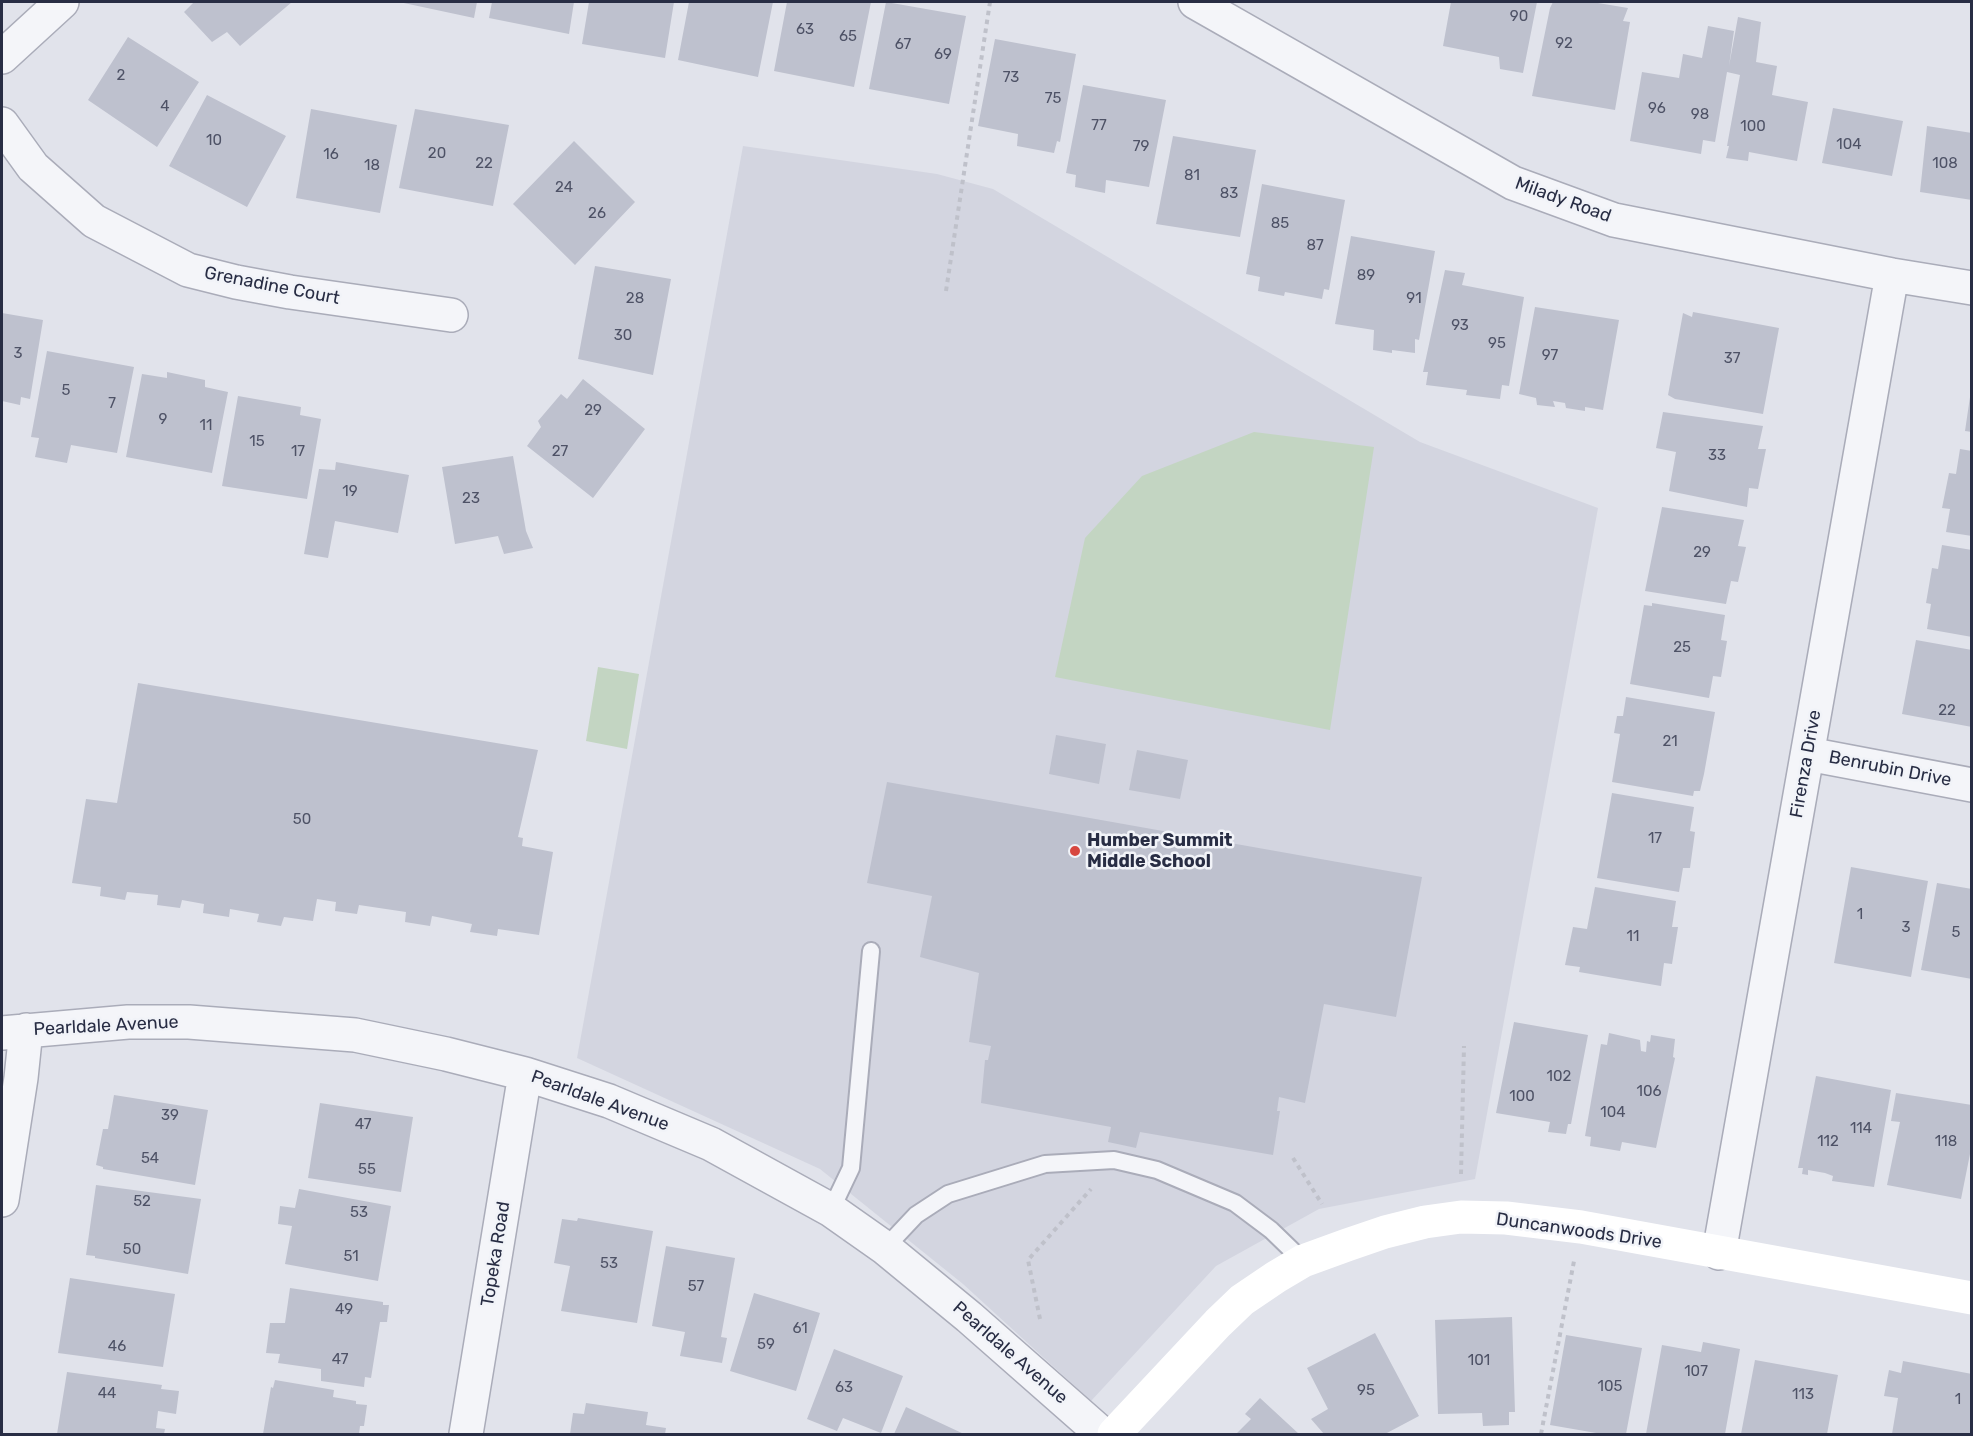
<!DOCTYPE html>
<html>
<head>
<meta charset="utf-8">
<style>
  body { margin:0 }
  #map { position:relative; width:1973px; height:1436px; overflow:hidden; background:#e1e3eb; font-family:Rubik,sans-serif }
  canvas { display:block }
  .frame { position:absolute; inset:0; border:3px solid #282d44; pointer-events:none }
</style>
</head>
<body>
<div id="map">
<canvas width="1973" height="1436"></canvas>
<div class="frame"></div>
</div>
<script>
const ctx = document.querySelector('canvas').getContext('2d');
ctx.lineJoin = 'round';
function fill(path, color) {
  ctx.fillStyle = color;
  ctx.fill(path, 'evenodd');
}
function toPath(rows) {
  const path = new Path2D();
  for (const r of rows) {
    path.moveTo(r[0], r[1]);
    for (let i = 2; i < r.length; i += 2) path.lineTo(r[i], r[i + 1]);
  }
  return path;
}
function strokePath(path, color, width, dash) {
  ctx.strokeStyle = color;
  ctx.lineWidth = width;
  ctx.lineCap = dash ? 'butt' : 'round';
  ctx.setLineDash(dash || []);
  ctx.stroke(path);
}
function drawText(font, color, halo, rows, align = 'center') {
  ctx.font = font + ' Rubik,sans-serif';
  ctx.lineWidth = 5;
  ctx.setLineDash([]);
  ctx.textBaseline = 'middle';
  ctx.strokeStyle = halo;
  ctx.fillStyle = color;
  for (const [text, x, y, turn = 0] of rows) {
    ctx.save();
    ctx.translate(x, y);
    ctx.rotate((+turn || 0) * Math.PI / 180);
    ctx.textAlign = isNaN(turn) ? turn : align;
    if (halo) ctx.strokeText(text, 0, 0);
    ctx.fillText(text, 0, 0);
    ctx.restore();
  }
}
fill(toPath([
  [743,146,937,174,993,189,1420,442,1598,508,1475,1179,1319,1209,1216,1266,1091,1401,963,1284,820,1169,577,1058]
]), '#d3d5e0');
fill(toPath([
  [1254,432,1374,447,1330,730,1055,677,1085,538,1142,476],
  [598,667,639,674,627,749,586,741]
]), '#c3d5c2');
fill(toPath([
  [194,2,292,2,240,46,227,32,212,42,184,12],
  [399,2,477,2,474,18],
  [492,2,574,2,569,34,489,18],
  [589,2,674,2,665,58,582,44],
  [689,2,773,2,758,77,678,60],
  [787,2,871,2,854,87,774,71],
  [886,2,966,16,949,104,869,89],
  [1451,2,1537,2,1523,73,1500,69,1499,57,1443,46],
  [1553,2,1592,2,1628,8,1623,21,1630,22,1615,110,1532,96,1550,8],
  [1738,17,1761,22,1756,62,1777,66,1772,95,1808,102,1797,161,1749,152,1748,161,1726,158,1729,146,1727,146,1740,75,1727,72,1715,142,1703,140,1701,154,1630,141,1642,72,1679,78,1683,54,1702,58,1708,26,1734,31,1729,66],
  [128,37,199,82,157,147,88,100],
  [995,39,1076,54,1060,142,1057,141,1054,153,1017,146,1018,134,978,126],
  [1083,85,1166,100,1149,187,1106,180,1105,193,1075,187,1076,175,1066,173],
  [207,95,286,136,247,207,169,166],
  [1833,108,1903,121,1892,176,1822,163],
  [311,109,397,125,380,213,296,198],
  [415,109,509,125,493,206,399,188],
  [1927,126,1972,133,1972,200,1920,192],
  [1173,136,1256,150,1240,237,1156,224],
  [574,141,635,202,575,265,513,204],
  [1262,184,1345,200,1329,290,1324,289,1322,299,1285,292,1284,296,1258,291,1260,277,1246,274],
  [1351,236,1435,251,1419,340,1415,339,1415,353,1392,350,1392,353,1373,350,1374,330,1335,324],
  [595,266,671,279,653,375,578,359],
  [1445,270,1465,273,1462,285,1524,297,1509,386,1502,385,1500,399,1466,395,1467,390,1426,385,1428,372,1423,372],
  [1535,307,1619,320,1603,410,1585,407,1585,411,1566,408,1565,403,1553,401,1555,407,1537,405,1536,398,1519,394],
  [1693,312,1779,328,1763,414,1675,399,1668,395,1683,313,1692,317],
  [2,313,43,320,30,399,21,397,20,405,2,401],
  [47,351,134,367,117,453,71,445,67,463,35,457,39,438,31,437],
  [167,372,205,380,205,387,228,392,212,473,126,457,142,374,167,378],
  [583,379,645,429,593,498,527,446,541,427,538,421,561,394,567,399],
  [238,396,301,407,300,415,321,419,307,499,222,486],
  [1970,397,1972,397,1972,432,1965,431],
  [1663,412,1763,426,1758,449,1766,449,1758,489,1749,488,1747,507,1669,491,1676,452,1656,448],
  [1960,449,1972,451,1972,536,1946,532,1950,509,1942,508,1949,473,1956,474],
  [513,456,526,531,533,548,504,554,498,536,455,544,442,467],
  [336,462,409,475,398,533,335,521,328,558,304,554,319,469,335,470],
  [1662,507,1744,520,1738,546,1746,547,1738,582,1731,581,1726,604,1645,591],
  [1942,545,1972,550,1972,637,1927,629,1931,604,1926,603,1932,568,1938,569],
  [1652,603,1725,615,1721,640,1727,641,1721,677,1713,676,1709,698,1630,684,1644,605,1652,606],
  [1916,640,1972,650,1972,727,1902,714],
  [138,683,538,750,518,837,523,838,522,846,553,852,539,935,498,929,497,936,470,932,472,924,432,916,430,926,405,922,406,912,359,905,357,914,335,911,336,902,317,899,313,921,284,917,281,926,257,922,259,914,230,909,229,917,203,913,204,904,182,900,180,908,157,905,158,895,127,892,125,900,100,896,101,887,72,883,86,799,117,803],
  [1626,697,1715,712,1704,774,1700,791,1694,791,1693,796,1612,782,1620,734,1614,733,1617,716,1623,716],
  [1056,735,1106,744,1099,784,1049,774],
  [1137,750,1188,760,1180,799,1129,790],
  [887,782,1422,877,1396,1017,1324,1004,1305,1103,1279,1097,1277,1111,1280,1111,1273,1155,1140,1132,1136,1148,1108,1142,1111,1127,981,1103,985,1060,988,1060,991,1046,969,1042,979,973,920,957,932,896,867,883],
  [1612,793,1694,807,1690,831,1695,832,1690,868,1683,868,1679,892,1597,878],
  [1851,867,1928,881,1911,977,1834,963],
  [1937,883,1972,889,1972,979,1921,970],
  [1595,887,1676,901,1672,927,1678,927,1672,964,1664,963,1661,986,1579,972,1580,967,1565,965,1573,927,1587,929],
  [1514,1022,1588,1035,1571,1124,1568,1124,1566,1134,1548,1132,1550,1122,1496,1113],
  [1609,1033,1640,1040,1641,1051,1646,1052,1647,1041,1650,1042,1651,1035,1675,1039,1673,1057,1675,1058,1656,1148,1622,1142,1620,1151,1590,1146,1591,1137,1585,1136,1601,1044,1607,1045],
  [1816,1076,1891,1090,1874,1187,1832,1181,1833,1176,1825,1173,1808,1170,1808,1175,1802,1174,1803,1168,1798,1168],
  [1896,1093,1972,1105,1972,1144,1961,1199,1887,1185,1900,1122,1891,1121],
  [114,1095,208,1110,195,1185,103,1169,103,1167,96,1165,103,1129,108,1129],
  [320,1103,413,1117,401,1192,308,1178],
  [96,1185,201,1199,188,1274,95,1258,95,1256,86,1255],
  [299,1189,391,1206,378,1281,285,1264,292,1226,278,1224,280,1206,295,1208],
  [578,1218,653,1231,637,1323,561,1311,570,1266,554,1263,562,1219,577,1221],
  [666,1246,735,1258,721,1337,727,1338,722,1363,680,1356,685,1332,652,1326],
  [70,1278,175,1294,163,1367,58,1353],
  [290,1288,383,1302,383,1305,389,1305,387,1322,380,1322,371,1378,365,1377,364,1387,321,1381,321,1369,278,1363,280,1354,266,1353,270,1323,285,1323],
  [754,1293,820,1313,796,1391,730,1371],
  [1512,1317,1515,1412,1509,1412,1509,1425,1483,1426,1482,1413,1438,1414,1435,1320],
  [1375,1333,1419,1416,1385,1434,1324,1434,1311,1419,1328,1409,1307,1368],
  [1566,1335,1642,1348,1626,1434,1602,1434,1550,1425],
  [1703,1342,1740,1349,1725,1434,1646,1434,1662,1345,1701,1352],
  [834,1349,903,1376,881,1433,843,1418,837,1431,807,1419],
  [1755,1360,1838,1375,1827,1434,1741,1434],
  [1903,1361,1972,1374,1972,1434,1892,1434,1898,1398,1884,1396,1889,1370,1901,1373],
  [67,1372,162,1385,161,1389,179,1391,176,1414,158,1411,156,1428,165,1429,164,1434,57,1434],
  [275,1380,334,1390,333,1397,356,1401,356,1404,367,1405,364,1426,360,1426,359,1434,263,1434,271,1387,273,1388],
  [1260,1398,1299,1434,1236,1434,1251,1419,1245,1414],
  [586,1403,648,1412,646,1425,666,1428,665,1434,570,1434,573,1413,584,1414],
  [906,1407,964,1434,894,1434]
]), '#bec1ce');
const lane = toPath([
  [831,1210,851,1168,871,951],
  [885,1248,916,1215,948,1194,1045,1164,1114,1160,1157,1170,1235,1203,1271,1230,1303,1261]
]);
const street = toPath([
  [1195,2,1513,183,1614,220,1892,275,1972,288],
  [2,57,62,2],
  [2,124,33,167,94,221,188,270,236,282,290,292,451,315],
  [1808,754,1972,785],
  [2,1033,128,1022,189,1022,355,1035,446,1054,525,1074,609,1101,711,1144,831,1210,885,1248,969,1317,1102,1434],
  [2,1200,21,1078,26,1030],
  [1719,1253,1892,275],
  [466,1434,525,1074]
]);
strokePath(lane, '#aaacb9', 20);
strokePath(street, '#aaacb9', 36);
strokePath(toPath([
  [946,291,990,2],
  [1293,1158,1322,1204],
  [1461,1174,1464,1046],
  [1040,1319,1028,1260,1091,1189],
  [1541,1434,1574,1261]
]), '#bfc1ca', 4, [4.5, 4.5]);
strokePath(lane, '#f4f5f9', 16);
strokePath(street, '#f4f5f9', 33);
strokePath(toPath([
  [1114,1434,1218,1323,1242,1300,1276,1277,1303,1261,1347,1245,1385,1232,1425,1222,1461,1217,1506,1218,1581,1227,1972,1298]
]), '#fff', 33);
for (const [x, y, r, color] of [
  [1075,851,6,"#d7463f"]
]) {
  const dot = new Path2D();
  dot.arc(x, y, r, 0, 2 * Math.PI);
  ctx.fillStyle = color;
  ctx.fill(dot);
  strokePath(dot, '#f1f3f8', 2);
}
drawText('15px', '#4e5266', null, [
  ["90",1519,17],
  ["63",805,30],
  ["65",848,37],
  ["92",1564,44],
  ["67",903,45],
  ["69",943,55],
  ["2",121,76],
  ["73",1011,78],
  ["75",1053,99],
  ["4",165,107],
  ["96",1657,109],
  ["98",1700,115],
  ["77",1099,126],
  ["100",1753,127],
  ["10",214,141],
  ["104",1849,145],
  ["79",1141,147],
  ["20",437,154],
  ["16",331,155],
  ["22",484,164],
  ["108",1945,164],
  ["18",372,166],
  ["81",1192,176],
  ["24",564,188],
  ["83",1229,194],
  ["26",597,214],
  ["85",1280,224],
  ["87",1315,246],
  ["89",1366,276],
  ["28",635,299],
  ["91",1414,299],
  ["93",1460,326],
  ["30",623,336],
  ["95",1497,344],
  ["3",18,354],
  ["97",1550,356],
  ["37",1732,359],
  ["5",66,391],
  ["7",112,404],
  ["29",593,411],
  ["9",163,420],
  ["11",206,426],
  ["15",257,442],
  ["17",298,452],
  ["27",560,452],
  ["33",1717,456],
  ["19",350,492],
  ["23",471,499],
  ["29",1702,553],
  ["25",1682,648],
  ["22",1947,711],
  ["21",1670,742],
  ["50",302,820],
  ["17",1655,839],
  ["1",1860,915],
  ["3",1906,928],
  ["5",1956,933],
  ["11",1633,937],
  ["102",1559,1077],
  ["106",1649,1092],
  ["100",1522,1097],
  ["104",1613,1113],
  ["39",170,1116],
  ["47",363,1125],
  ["114",1861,1129],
  ["112",1828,1142],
  ["118",1946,1142],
  ["54",150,1159],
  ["55",367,1170],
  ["52",142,1202],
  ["53",359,1213],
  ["50",132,1250],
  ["51",351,1257],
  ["53",609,1264],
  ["57",696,1287],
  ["49",344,1310],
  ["61",800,1329],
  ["59",766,1345],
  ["46",117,1347],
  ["47",340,1360],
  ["101",1479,1361],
  ["107",1696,1372],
  ["105",1610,1387],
  ["63",844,1388],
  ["95",1366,1391],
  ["44",107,1394],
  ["113",1803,1395],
  ["1",1958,1400]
]);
drawText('18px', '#282d44', '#f1f3f8', [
  ["Milady Road",1563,200,20],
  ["Grenadine Court",272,286,11],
  ["Firenza Drive",1806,764,-80],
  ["Benrubin Drive",1890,769,11],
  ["Pearldale Avenue",106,1026,-3],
  ["Pearldale Avenue",600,1101,20],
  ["Duncanwoods Drive",1579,1231,8],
  ["Topeka Road",496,1254,-81],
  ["Pearldale Avenue",1010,1353,41]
]);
drawText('bold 18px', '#282d44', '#f1f3f8', [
  ["Humber Summit",1087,841],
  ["Middle School",1087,862]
], 'left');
</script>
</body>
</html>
